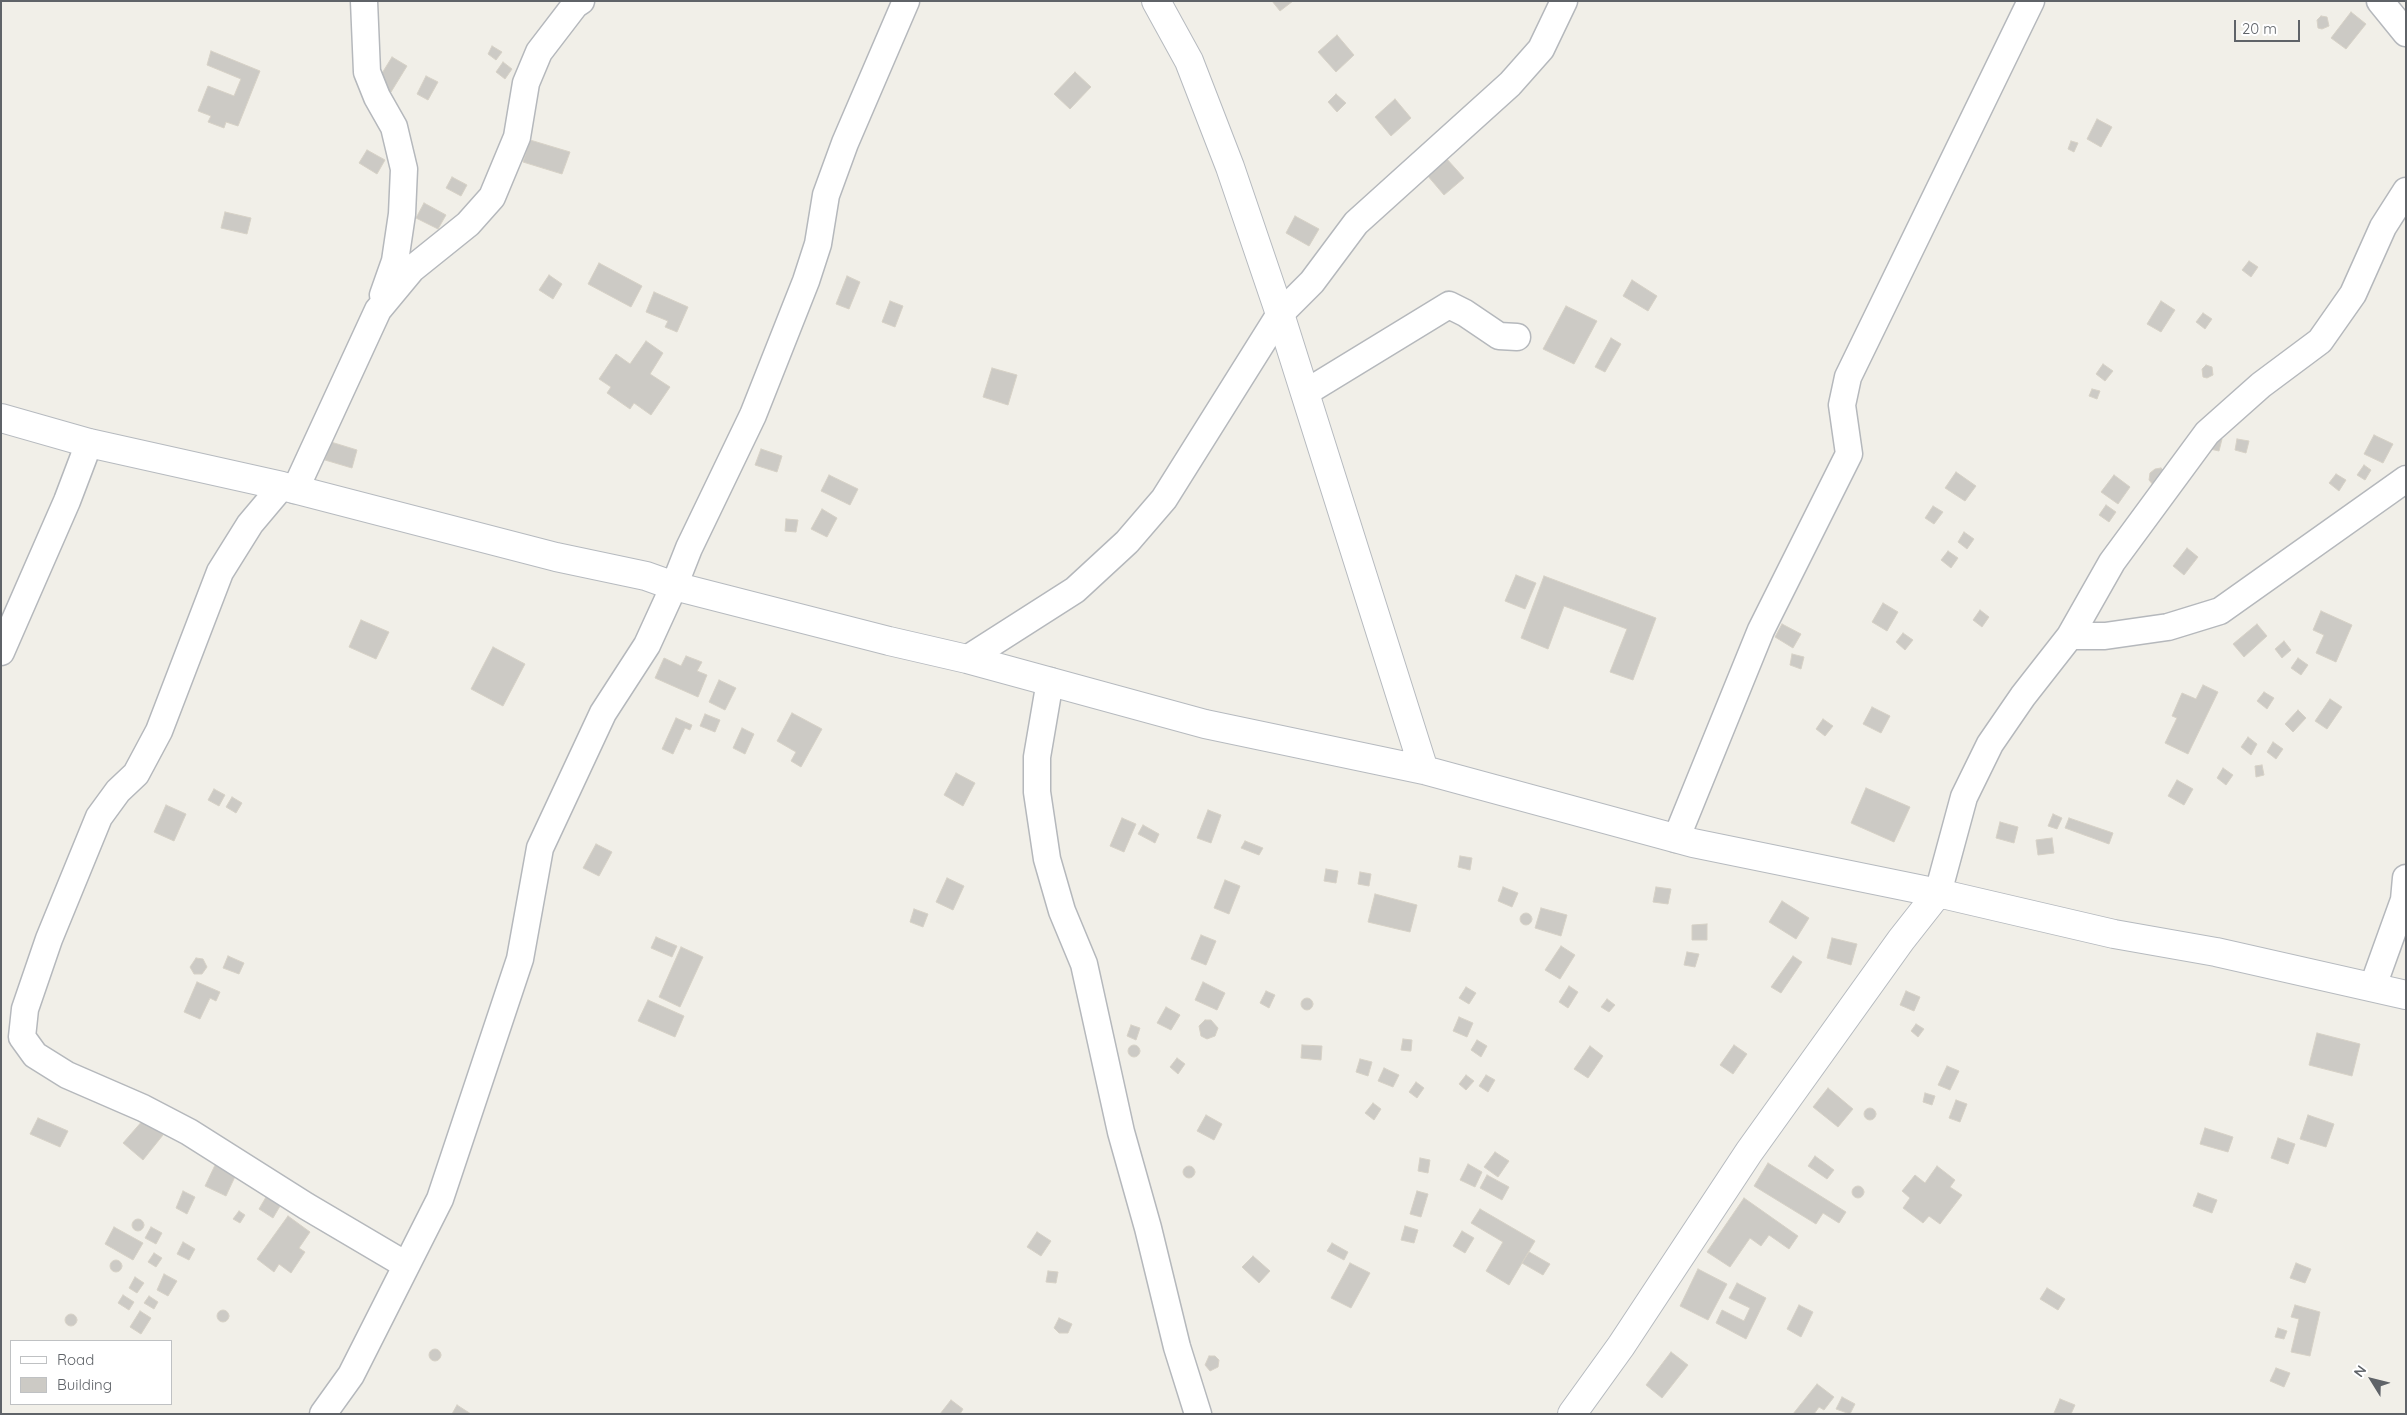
<!DOCTYPE html>
<html>
<head>
<meta charset="utf-8">
<style>
  body { margin:0 }
  #map { position:relative; width:2407px; height:1415px; overflow:hidden; background:#f1efe8; font-family:Quicksand,sans-serif }
  canvas { display:block }
  .frame { position:absolute; inset:0; border:2px solid #5f6368; pointer-events:none }
  .legend { position:absolute; left:10px; top:1340px; width:162px; height:65px; box-sizing:border-box; background:#fff; border:1px solid #bfc1c3; margin:0; padding:6px 9px; list-style:none; font-size:15px; color:#5f6368 }
  .legend li { display:flex; align-items:center; gap:10px; height:25px }
  .legend b { width:25px; border:1px solid #bfc1c3 }
  .north { position:absolute; left:2347px; top:1355px; width:50px; height:50px; -webkit-text-stroke:4px #fff; paint-order:stroke; rotate:306deg; font-size:14px; font-weight:700; line-height:20px; text-align:center; color:#5f6368 }
  .north::after { content:''; display:block; margin:auto; width:18px; height:22px; background:#5f6368; clip-path:polygon(50% 0,100% 100%,50% 72%,0 100%) }
  .scale { position:absolute; left:2234px; top:20px; width:66px; height:22px; box-sizing:border-box; border:2px solid #5f6368; border-top:0; padding-left:6px; font-size:15px; line-height:18px; white-space:nowrap; color:#5f6368; -webkit-text-stroke:4px #fff; paint-order:stroke }
</style>
</head>
<body>
<div id="map">
<canvas width="2407" height="1415"></canvas>
<div class="frame"></div>
<ul class="legend">
<li><b style="height:6px;background:#fff"></b>Road</li>
<li><b style="height:14px;background:#cccac5"></b>Building</li>
</ul>
<div class="north">N</div>
<div class="scale">20 m</div>
</div>
<script>
const ctx = document.querySelector('canvas').getContext('2d');
ctx.lineJoin = 'round';
function fill(path, color) {
  ctx.fillStyle = color;
  ctx.fill(path, 'evenodd');
}
function toPath(rows) {
  const path = new Path2D();
  for (const r of rows) {
    if (r.length === 3) {
      path.moveTo(r[0] + r[2], r[1]);
      path.arc(r[0], r[1], r[2], 0, 2 * Math.PI);
      continue;
    }
    path.moveTo(r[0], r[1]);
    for (let i = 2; i < r.length; i += 2) path.lineTo(r[i], r[i + 1]);
  }
  return path;
}
function strokePath(path, color, width, dash) {
  ctx.strokeStyle = color;
  ctx.lineWidth = width;
  ctx.lineCap = dash ? 'butt' : 'round';
  ctx.setLineDash(dash || []);
  ctx.stroke(path);
}
const building = toPath([
  [1272,1,1293,1,1280,11,1272,1],
  [2351,12,2366,24,2346,49,2331,38,2351,12],
  [2321,16,2327,17,2329,26,2322,29,2318,28,2317,20,2321,16],
  [1337,35,1354,55,1336,72,1318,52,1337,35],
  [492,46,502,52,496,60,488,54,492,46],
  [211,51,260,71,238,126,226,122,224,128,208,122,211,116,198,111,208,86,234,96,241,79,207,65,211,51],
  [392,57,407,66,391,92,376,83,392,57],
  [503,62,512,69,505,79,496,72,503,62],
  [1075,72,1091,87,1070,109,1054,94,1075,72],
  [426,76,438,82,428,100,417,94,426,76],
  [1336,94,1346,103,1337,112,1328,102,1336,94],
  [1395,99,1411,118,1391,136,1375,117,1395,99],
  [2097,119,2112,127,2101,147,2087,139,2097,119],
  [530,140,570,152,562,174,523,162,530,140],
  [2071,141,2078,143,2074,152,2068,149,2071,141],
  [367,150,385,160,377,174,359,163,367,150],
  [1446,158,1464,178,1444,195,1427,175,1446,158],
  [452,177,467,185,461,196,446,188,452,177],
  [424,203,446,215,438,229,416,218,424,203],
  [225,212,251,218,247,234,221,228,225,212],
  [1295,216,1319,229,1309,246,1286,233,1295,216],
  [2249,261,2258,267,2251,277,2242,270,2249,261],
  [599,263,642,286,631,307,588,284,599,263],
  [549,275,562,284,553,299,539,290,549,275],
  [847,276,860,282,849,309,836,304,847,276],
  [1632,280,1657,296,1648,311,1623,296,1632,280],
  [654,292,688,307,677,332,665,327,668,321,646,312,654,292],
  [890,301,903,306,895,327,882,322,890,301],
  [2161,301,2175,310,2161,332,2147,324,2161,301],
  [1566,306,1597,321,1574,364,1543,349,1566,306],
  [2203,313,2212,319,2205,329,2196,322,2203,313],
  [1611,338,1621,344,1605,372,1595,367,1611,338],
  [646,341,663,353,650,374,670,387,651,415,634,403,630,409,607,393,611,387,599,379,616,354,630,364,646,341],
  [2103,364,2113,371,2105,381,2096,374,2103,364],
  [2206,365,2212,367,2213,375,2207,378,2203,377,2202,369,2206,365],
  [992,368,1017,375,1008,405,983,397,992,368],
  [2092,389,2100,391,2097,399,2089,396,2092,389],
  [2374,435,2393,444,2383,463,2364,454,2374,435],
  [2214,437,2222,439,2219,451,2210,449,2214,437],
  [2237,439,2249,441,2246,453,2235,450,2237,439],
  [331,442,357,450,352,468,325,460,331,442],
  [761,449,782,456,777,472,755,465,761,449],
  [2364,465,2371,470,2365,480,2357,475,2364,465],
  [2161,468,2166,473,2154,486,2149,480,2150,473,2155,469,2161,468],
  [1956,472,1976,486,1965,501,1945,488,1956,472],
  [2336,474,2346,480,2339,491,2329,483,2336,474],
  [829,475,858,489,850,505,821,491,829,475],
  [2114,475,2130,487,2118,504,2101,492,2114,475],
  [2106,505,2116,512,2109,522,2099,515,2106,505],
  [1933,506,1943,512,1934,524,1925,518,1933,506],
  [822,509,837,518,827,537,811,529,822,509],
  [786,519,798,520,796,532,785,531,786,519],
  [1964,532,1974,539,1967,549,1958,542,1964,532],
  [2187,548,2198,557,2184,575,2173,566,2187,548],
  [1948,551,1958,558,1951,568,1941,560,1948,551],
  [1516,575,1536,583,1525,609,1505,601,1516,575],
  [1544,576,1656,618,1633,680,1610,672,1627,629,1564,606,1548,649,1521,638,1544,576],
  [1883,603,1898,612,1887,631,1872,622,1883,603],
  [1980,610,1989,617,1982,627,1973,620,1980,610],
  [2321,611,2352,625,2336,662,2316,653,2324,635,2313,630,2321,611],
  [361,620,389,632,376,659,349,647,361,620],
  [1782,624,1801,634,1793,648,1775,637,1782,624],
  [2257,624,2267,636,2244,657,2233,644,2257,624],
  [1903,633,1913,640,1905,650,1896,642,1903,633],
  [2284,641,2291,650,2282,658,2275,649,2284,641],
  [493,647,525,664,503,706,471,689,493,647],
  [1792,654,1804,657,1801,669,1790,665,1792,654],
  [686,656,702,662,697,671,707,675,698,697,655,678,664,658,681,666,686,656],
  [2298,658,2308,665,2301,675,2291,668,2298,658],
  [719,680,736,688,725,710,709,702,719,680],
  [2203,685,2218,692,2188,754,2165,743,2177,718,2172,716,2182,693,2196,699,2203,685],
  [2264,692,2274,698,2267,709,2257,701,2264,692],
  [2330,699,2342,707,2327,729,2315,721,2330,699],
  [1872,707,1890,716,1881,733,1863,724,1872,707],
  [2298,710,2306,718,2293,732,2285,724,2298,710],
  [792,713,822,729,801,767,791,761,796,752,777,741,792,713],
  [705,714,720,720,715,732,700,726,705,714],
  [676,718,692,725,690,730,685,728,673,754,662,749,676,718],
  [1823,719,1833,726,1825,736,1816,729,1823,719],
  [742,728,754,734,745,754,733,748,742,728],
  [2248,737,2257,744,2251,755,2241,747,2248,737],
  [2273,742,2283,749,2276,759,2267,752,2273,742],
  [2262,765,2264,775,2256,777,2255,766,2262,765],
  [2223,768,2233,775,2226,785,2217,778,2223,768],
  [956,773,975,783,963,806,944,795,956,773],
  [2177,780,2193,789,2184,805,2168,796,2177,780],
  [1866,788,1910,807,1894,842,1851,823,1866,788],
  [214,789,225,795,219,806,208,800,214,789],
  [232,797,242,803,236,813,226,807,232,797],
  [166,805,186,814,174,841,154,832,166,805],
  [1208,810,1221,815,1211,843,1197,838,1208,810],
  [2053,814,2062,818,2057,829,2048,826,2053,814],
  [1122,818,1136,824,1124,852,1110,846,1122,818],
  [2069,818,2113,833,2109,844,2065,828,2069,818],
  [2000,822,2018,827,2014,843,1996,838,2000,822],
  [1143,825,1159,834,1155,843,1138,834,1143,825],
  [2052,838,2054,853,2038,855,2036,840,2052,838],
  [1245,841,1263,848,1259,855,1241,848,1245,841],
  [596,844,612,852,599,876,583,868,596,844],
  [1460,856,1472,858,1470,870,1458,867,1460,856],
  [1326,869,1338,871,1336,883,1324,881,1326,869],
  [1360,872,1371,874,1369,886,1358,884,1360,872],
  [947,878,964,886,953,910,936,902,947,878],
  [1225,880,1240,886,1229,914,1214,908,1225,880],
  [1503,887,1518,893,1512,907,1498,901,1503,887],
  [1656,887,1671,889,1668,904,1653,902,1656,887],
  [1375,894,1417,905,1410,932,1368,922,1375,894],
  [1782,901,1809,918,1796,939,1769,922,1782,901],
  [1541,908,1567,915,1561,936,1535,928,1541,908],
  [914,909,928,914,923,927,910,922,914,909],
  [1526,919,6],
  [1707,924,1707,940,1692,940,1692,925,1707,924],
  [1201,935,1216,941,1206,965,1191,959,1201,935],
  [656,937,677,946,672,957,651,948,656,937],
  [1832,938,1857,944,1851,965,1827,958,1832,938],
  [1561,946,1575,955,1560,979,1545,970,1561,946],
  [681,947,703,957,680,1007,659,997,681,947],
  [1687,952,1699,954,1695,967,1684,965,1687,952],
  [228,956,244,963,239,974,223,968,228,956],
  [1793,956,1802,962,1781,993,1771,987,1793,956],
  [196,958,203,959,207,967,202,974,194,974,190,967,196,958],
  [197,982,220,992,216,1001,210,998,200,1019,184,1012,197,982],
  [1203,982,1225,993,1217,1010,1195,1000,1203,982],
  [1569,986,1578,992,1568,1008,1559,1002,1569,986],
  [1466,987,1476,993,1469,1004,1459,998,1466,987],
  [1266,991,1275,995,1269,1008,1260,1003,1266,991],
  [1906,991,1920,997,1914,1011,1900,1005,1906,991],
  [1307,1004,6],
  [1607,999,1615,1005,1609,1012,1601,1007,1607,999],
  [648,1000,684,1016,675,1037,638,1021,648,1000],
  [1166,1007,1180,1015,1171,1030,1157,1023,1166,1007],
  [1459,1017,1473,1023,1467,1037,1453,1031,1459,1017],
  [1205,1020,1211,1020,1218,1028,1215,1036,1207,1039,1201,1036,1199,1026,1205,1020],
  [1916,1024,1924,1029,1918,1037,1911,1031,1916,1024],
  [1131,1025,1140,1028,1136,1040,1127,1036,1131,1025],
  [2317,1033,2360,1044,2352,1076,2309,1065,2317,1033],
  [1403,1039,1412,1040,1411,1051,1401,1050,1403,1039],
  [1477,1040,1487,1046,1481,1057,1471,1050,1477,1040],
  [1134,1051,6],
  [1302,1045,1322,1046,1321,1060,1301,1058,1302,1045],
  [1734,1045,1747,1054,1733,1074,1720,1065,1734,1045],
  [1590,1046,1603,1056,1588,1078,1574,1069,1590,1046],
  [1177,1058,1185,1064,1178,1074,1170,1067,1177,1058],
  [1360,1059,1372,1062,1368,1076,1356,1072,1360,1059],
  [1947,1066,1959,1071,1950,1090,1938,1085,1947,1066],
  [1384,1068,1399,1075,1393,1087,1378,1081,1384,1068],
  [1466,1075,1474,1081,1466,1090,1459,1084,1466,1075],
  [1486,1075,1495,1080,1488,1092,1479,1086,1486,1075],
  [1416,1082,1424,1088,1417,1098,1409,1092,1416,1082],
  [1828,1088,1853,1109,1838,1127,1813,1107,1828,1088],
  [1925,1093,1935,1096,1932,1105,1923,1102,1925,1093],
  [1956,1100,1967,1104,1960,1122,1949,1118,1956,1100],
  [1373,1103,1381,1109,1374,1120,1365,1113,1373,1103],
  [1870,1114,6],
  [1206,1115,1222,1124,1214,1140,1197,1131,1206,1115],
  [2308,1115,2334,1124,2326,1147,2300,1139,2308,1115],
  [38,1118,68,1131,60,1147,30,1134,38,1118],
  [144,1119,163,1135,143,1160,123,1143,144,1119],
  [2205,1128,2233,1137,2228,1152,2200,1144,2205,1128],
  [2278,1138,2295,1144,2288,1164,2271,1158,2278,1138],
  [1495,1152,1509,1161,1498,1177,1484,1167,1495,1152],
  [1815,1156,1834,1170,1827,1179,1808,1166,1815,1156],
  [1420,1158,1430,1160,1428,1173,1418,1171,1420,1158],
  [218,1159,239,1168,226,1196,205,1186,218,1159],
  [1768,1163,1846,1212,1839,1223,1823,1213,1816,1224,1754,1186,1768,1163],
  [1468,1164,1482,1172,1475,1187,1460,1180,1468,1164],
  [1937,1166,1955,1180,1950,1187,1962,1195,1940,1224,1929,1216,1923,1223,1903,1208,1910,1198,1902,1191,1915,1175,1925,1183,1937,1166],
  [1189,1172,6],
  [1487,1175,1509,1187,1502,1200,1480,1188,1487,1175],
  [1858,1192,6],
  [183,1191,195,1197,187,1214,176,1208,183,1191],
  [1417,1191,1428,1194,1421,1217,1410,1214,1417,1191],
  [269,1192,283,1201,273,1218,259,1209,269,1192],
  [2198,1193,2217,1200,2212,1213,2193,1206,2198,1193],
  [1744,1198,1798,1236,1789,1249,1769,1235,1761,1246,1750,1238,1730,1267,1707,1252,1744,1198],
  [1480,1209,1535,1241,1509,1285,1486,1271,1503,1242,1471,1223,1480,1209],
  [239,1211,245,1215,240,1223,233,1219,239,1211],
  [288,1216,310,1232,299,1248,305,1252,291,1273,279,1264,274,1272,257,1259,288,1216],
  [138,1225,6],
  [1405,1226,1418,1230,1414,1243,1401,1240,1405,1226],
  [114,1227,143,1243,133,1260,105,1244,114,1227],
  [151,1227,162,1233,156,1244,145,1238,151,1227],
  [1462,1231,1474,1238,1465,1253,1453,1246,1462,1231],
  [1037,1232,1051,1241,1041,1256,1027,1247,1037,1232],
  [183,1242,195,1249,189,1260,177,1254,183,1242],
  [1332,1243,1348,1252,1344,1260,1327,1251,1332,1243],
  [1529,1252,1550,1264,1543,1275,1522,1263,1529,1252],
  [154,1253,162,1258,156,1267,148,1262,154,1253],
  [1253,1256,1270,1271,1259,1283,1242,1267,1253,1256],
  [116,1266,6],
  [1350,1263,1370,1273,1351,1308,1331,1298,1350,1263],
  [2296,1263,2311,1269,2305,1283,2290,1278,2296,1263],
  [1698,1269,1727,1284,1708,1320,1680,1306,1698,1269],
  [1048,1271,1058,1272,1056,1283,1046,1282,1048,1271],
  [164,1274,177,1281,168,1296,157,1290,164,1274],
  [135,1277,144,1283,137,1293,129,1288,135,1277],
  [1737,1283,1766,1298,1746,1339,1716,1323,1722,1310,1744,1321,1750,1308,1729,1298,1737,1283],
  [2047,1288,2065,1299,2058,1310,2040,1299,2047,1288],
  [123,1295,134,1302,129,1310,118,1303,123,1295],
  [149,1296,158,1302,154,1309,144,1303,149,1296],
  [1799,1305,1813,1312,1801,1337,1787,1329,1799,1305],
  [2295,1305,2320,1312,2310,1356,2291,1352,2299,1319,2291,1317,2295,1305],
  [223,1316,6],
  [140,1311,151,1318,141,1334,130,1327,140,1311],
  [71,1320,6],
  [1059,1318,1072,1324,1068,1333,1059,1333,1054,1328,1059,1318],
  [2278,1328,2287,1331,2284,1339,2275,1337,2278,1328],
  [435,1355,6],
  [1671,1352,1688,1365,1662,1398,1646,1385,1671,1352],
  [1209,1356,1215,1356,1219,1360,1218,1367,1210,1371,1205,1365,1209,1356],
  [2276,1368,2290,1373,2284,1387,2270,1381,2276,1368],
  [1817,1384,1834,1397,1824,1410,1819,1407,1814,1414,1793,1414,1817,1384],
  [1842,1397,1855,1404,1850,1414,1836,1409,1842,1397],
  [2060,1399,2075,1405,2071,1414,2054,1413,2060,1399],
  [951,1400,963,1409,960,1414,940,1414,951,1400],
  [457,1405,471,1414,452,1414,457,1405]
]);
fill(building, '#cccac5');
strokePath(building, '#d6d1c6', 1);
const street = toPath([
  [364,1,367,72,377,97,394,127,404,169,402,214,395,261,383,295],
  [2380,1,2406,33],
  [1305,393,1449,305,1465,313,1499,336,1517,337],
  [282,486,250,524,220,572,159,731,136,774,118,791,99,817,49,939,25,1009,22,1037,35,1055,67,1075,143,1108,189,1132,306,1206,406,1265],
  [295,490,378,310,412,269,468,224,492,197,517,137,526,83,539,52,575,5,581,1],
  [2070,636,2105,636,2168,627,2220,611,2406,479],
  [1,652,67,501,89,443],
  [967,659,1075,590,1127,542,1164,499,1280,314,1312,282,1356,223,1510,84,1541,49,1564,1],
  [1050,681,1037,757,1037,792,1047,859,1062,911,1084,964,1121,1132,1148,1228,1177,1347,1198,1414],
  [1676,839,1761,630,1849,454,1842,405,1848,377,2031,1],
  [1938,893,1964,797,1990,744,2023,696,2070,636,2112,562,2207,433,2261,385,2320,341,2353,294,2383,227,2406,191],
  [2373,986,2404,900,2406,878],
  [323,1414,351,1375,440,1199,520,959,540,848,603,713,647,645,674,586,689,548,753,415,806,281,818,244,826,195,845,143,906,1]
]);
const secondary = toPath([
  [1156,1,1189,61,1230,167,1280,314,1424,770],
  [1,418,89,443,282,486,556,557,646,576,674,586,889,641,967,659,1205,724,1424,770,1693,843,1938,893,2114,934,2216,952,2406,995],
  [1572,1414,1621,1346,1749,1152,1901,940,1938,893]
]);
strokePath(street, '#b5b8bc', 29);
strokePath(secondary, '#b6babf', 30);
strokePath(street, '#fff', 26);
strokePath(secondary, '#fff', 28);
</script>
</body>
</html>
